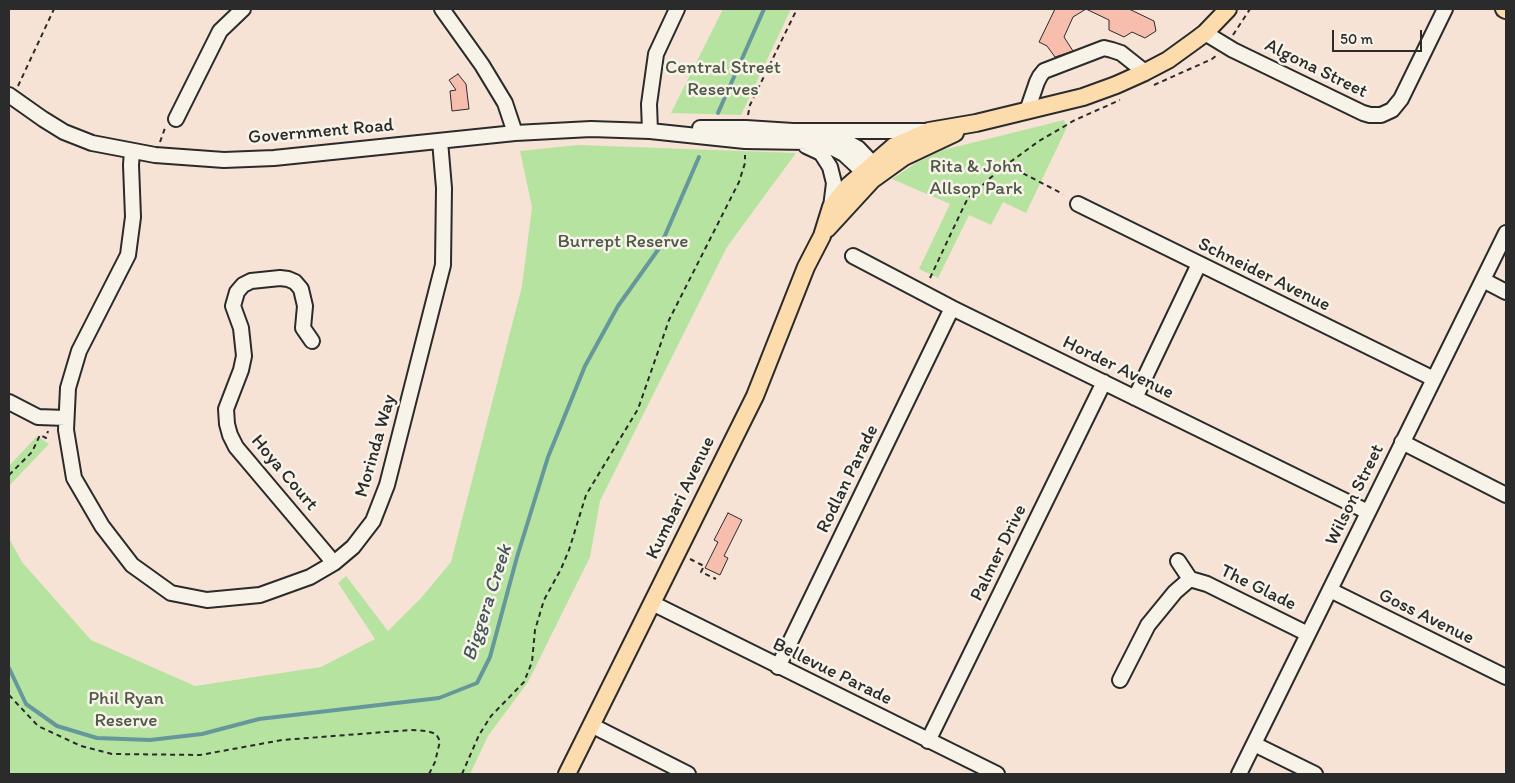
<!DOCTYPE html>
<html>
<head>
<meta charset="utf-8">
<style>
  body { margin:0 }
  #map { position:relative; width:1515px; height:783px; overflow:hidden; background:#f7e3d6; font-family:Itim,sans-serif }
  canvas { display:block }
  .frame { position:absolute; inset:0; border:10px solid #2b2b2b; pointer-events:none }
  .scale { position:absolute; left:1332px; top:30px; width:90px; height:22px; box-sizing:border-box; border:2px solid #2b2b2b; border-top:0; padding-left:6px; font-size:15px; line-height:18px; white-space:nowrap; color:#2b2b2b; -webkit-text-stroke:4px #f7f3e8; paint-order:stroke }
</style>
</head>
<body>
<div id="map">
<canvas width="1515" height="783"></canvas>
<div class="frame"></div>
<div class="scale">50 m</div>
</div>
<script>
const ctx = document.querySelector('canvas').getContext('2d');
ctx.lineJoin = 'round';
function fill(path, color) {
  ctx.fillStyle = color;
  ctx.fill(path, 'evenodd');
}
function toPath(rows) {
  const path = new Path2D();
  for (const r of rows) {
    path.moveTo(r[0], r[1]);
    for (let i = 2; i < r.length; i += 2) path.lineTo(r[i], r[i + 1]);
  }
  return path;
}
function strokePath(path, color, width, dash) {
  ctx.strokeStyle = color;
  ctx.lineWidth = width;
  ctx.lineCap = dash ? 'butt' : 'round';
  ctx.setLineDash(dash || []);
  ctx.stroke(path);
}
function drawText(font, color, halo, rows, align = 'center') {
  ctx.font = font + ' Itim,sans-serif';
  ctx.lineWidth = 5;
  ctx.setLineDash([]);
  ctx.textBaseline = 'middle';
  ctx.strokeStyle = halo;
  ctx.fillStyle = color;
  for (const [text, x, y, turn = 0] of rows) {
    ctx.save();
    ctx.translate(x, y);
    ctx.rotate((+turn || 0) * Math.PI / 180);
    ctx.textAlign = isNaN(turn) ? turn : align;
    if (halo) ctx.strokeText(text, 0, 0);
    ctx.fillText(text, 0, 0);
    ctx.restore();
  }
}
fill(toPath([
  [723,9,791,9,741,115,671,113],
  [1064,120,1067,127,1026,213,1003,202,991,225,969,215,938,278,919,269,950,204,892,179,916,163,943,150],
  [578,145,796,153,727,247,600,501,590,557,528,682,488,736,470,774,9,774,9,538,22,562,91,640,195,686,321,667,375,639,338,583,346,576,388,631,421,598,451,562,522,286,532,207,520,151],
  [37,436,49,444,9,486,9,466]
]), '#b7e3a0');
strokePath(toPath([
  [718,113,764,9],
  [9,668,26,704,57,726,97,738,150,740,202,734,259,719,439,698,477,683,490,657,517,557,548,457,585,366,618,306,660,247,699,157]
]), '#66989b', 4);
const building = toPath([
  [1055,9,1129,9,1154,21,1156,31,1145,38,1132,32,1124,37,1109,30,1109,20,1086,9,1073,17,1064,37,1073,51,1055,57,1047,46,1039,42,1055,9],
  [458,74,466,84,469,109,452,111,450,91,456,90,449,80,458,74],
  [728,513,742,520,724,556,728,558,720,575,705,568,718,542,714,540,728,513]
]);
fill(building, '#f7bdad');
strokePath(building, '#2b2b2b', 1);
const minor = toPath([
  [442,9,482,65,505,103,515,133],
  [1205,33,1233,50,1363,113,1370,115,1381,115,1392,110,1401,99,1445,9],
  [9,95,43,119,64,132,92,143,155,155,224,160,274,158,515,133,591,129,650,131,745,141,808,142,829,146,844,154,872,180],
  [1027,111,1037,82,1040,76,1044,71,1104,48,1112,50,1121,53,1145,72],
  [176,119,220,31,243,9],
  [700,128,746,128,793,131,925,131],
  [650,131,649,104,656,54,677,9],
  [828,136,840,138,858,148,879,170],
  [806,146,821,153,830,167,834,183,831,207],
  [132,151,131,165,133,217,128,255,79,351,68,388,66,430,74,478,102,526,132,565,171,593,207,600,260,595,310,577,334,563,353,547,373,521,387,485,443,265,444,188,440,141],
  [1078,204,1434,379],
  [853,256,952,308,1368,512],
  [1483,280,1506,292],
  [312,341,303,328,305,306,301,289,295,282,288,279,280,278,251,281,243,285,237,292,233,306,241,328,244,356,241,370,226,409,227,424,230,435,236,447,334,563],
  [1135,398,1199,264],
  [9,402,38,417,66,418],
  [1402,442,1506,495],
  [1178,561,1190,579,1207,584,1308,634],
  [1330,590,1506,677],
  [652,603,997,774],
  [778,667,952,308],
  [1120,680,1148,625,1175,592,1190,579],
  [591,725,688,774],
  [928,741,1104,382],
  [1254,744,1315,774],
  [1239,774,1506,233]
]);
const major = toPath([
  [1504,9,1506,10],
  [827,229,872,180,904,157,955,133],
  [567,774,755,396,806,267,822,236,831,207,848,186,894,146,929,131,976,123,1083,97,1116,85,1145,72,1168,60,1197,39,1205,33,1228,9]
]);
strokePath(minor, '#2b2b2b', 18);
strokePath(major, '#2b2b2b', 20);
strokePath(toPath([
  [1233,35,1250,9],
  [1154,85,1212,59,1217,55],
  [18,86,54,9],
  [748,115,750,105,797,9],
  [160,142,165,128],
  [1007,165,1063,194],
  [930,278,963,208,968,198,975,192,998,171,1039,141,1075,120,1120,100],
  [9,475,32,452,40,435,46,438,48,431],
  [690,559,704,566,701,572,716,579],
  [9,695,38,726,81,746,112,754,200,755,282,740,411,730,427,731,436,734,440,741,435,762,429,774],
  [462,774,479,735,491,716,524,682,532,662,535,630,544,600,561,569,569,550,586,495,638,409,669,320,739,182,745,163,745,155]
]), '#2b2b2b', 2, [5, 4]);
strokePath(minor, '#f7f3e8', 14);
strokePath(major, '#fcdcac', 16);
drawText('19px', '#4e5948', '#f7f3e8', [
  ["Central Street",723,68],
  ["Reserves",723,90],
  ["Rita & John",976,167],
  ["Allsop Park",976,189],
  ["Burrept Reserve",623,242],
  ["Phil Ryan",126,699],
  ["Reserve",126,721]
]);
drawText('19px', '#2b2b2b', '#f7f3e8', [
  ["Algona Street",1316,69,26],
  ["Government Road",321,132,-5],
  ["Schneider Avenue",1264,275,26],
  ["Horder Avenue",1118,368,26],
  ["Morinda Way",376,446,-74],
  ["Hoya Court",284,473,50],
  ["Rodlan Parade",848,479,-64],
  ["Wilson Street",1355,495,-64],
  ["Kumbari Avenue",681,498,-64],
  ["Palmer Drive",999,553,-64],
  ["The Glade",1258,588,26],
  ["Goss Avenue",1426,617,26],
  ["Bellevue Parade",832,672,26]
]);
drawText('italic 20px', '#44585a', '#f7f3e8', [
  ["Biggera Creek",488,603,-72]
]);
</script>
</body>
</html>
